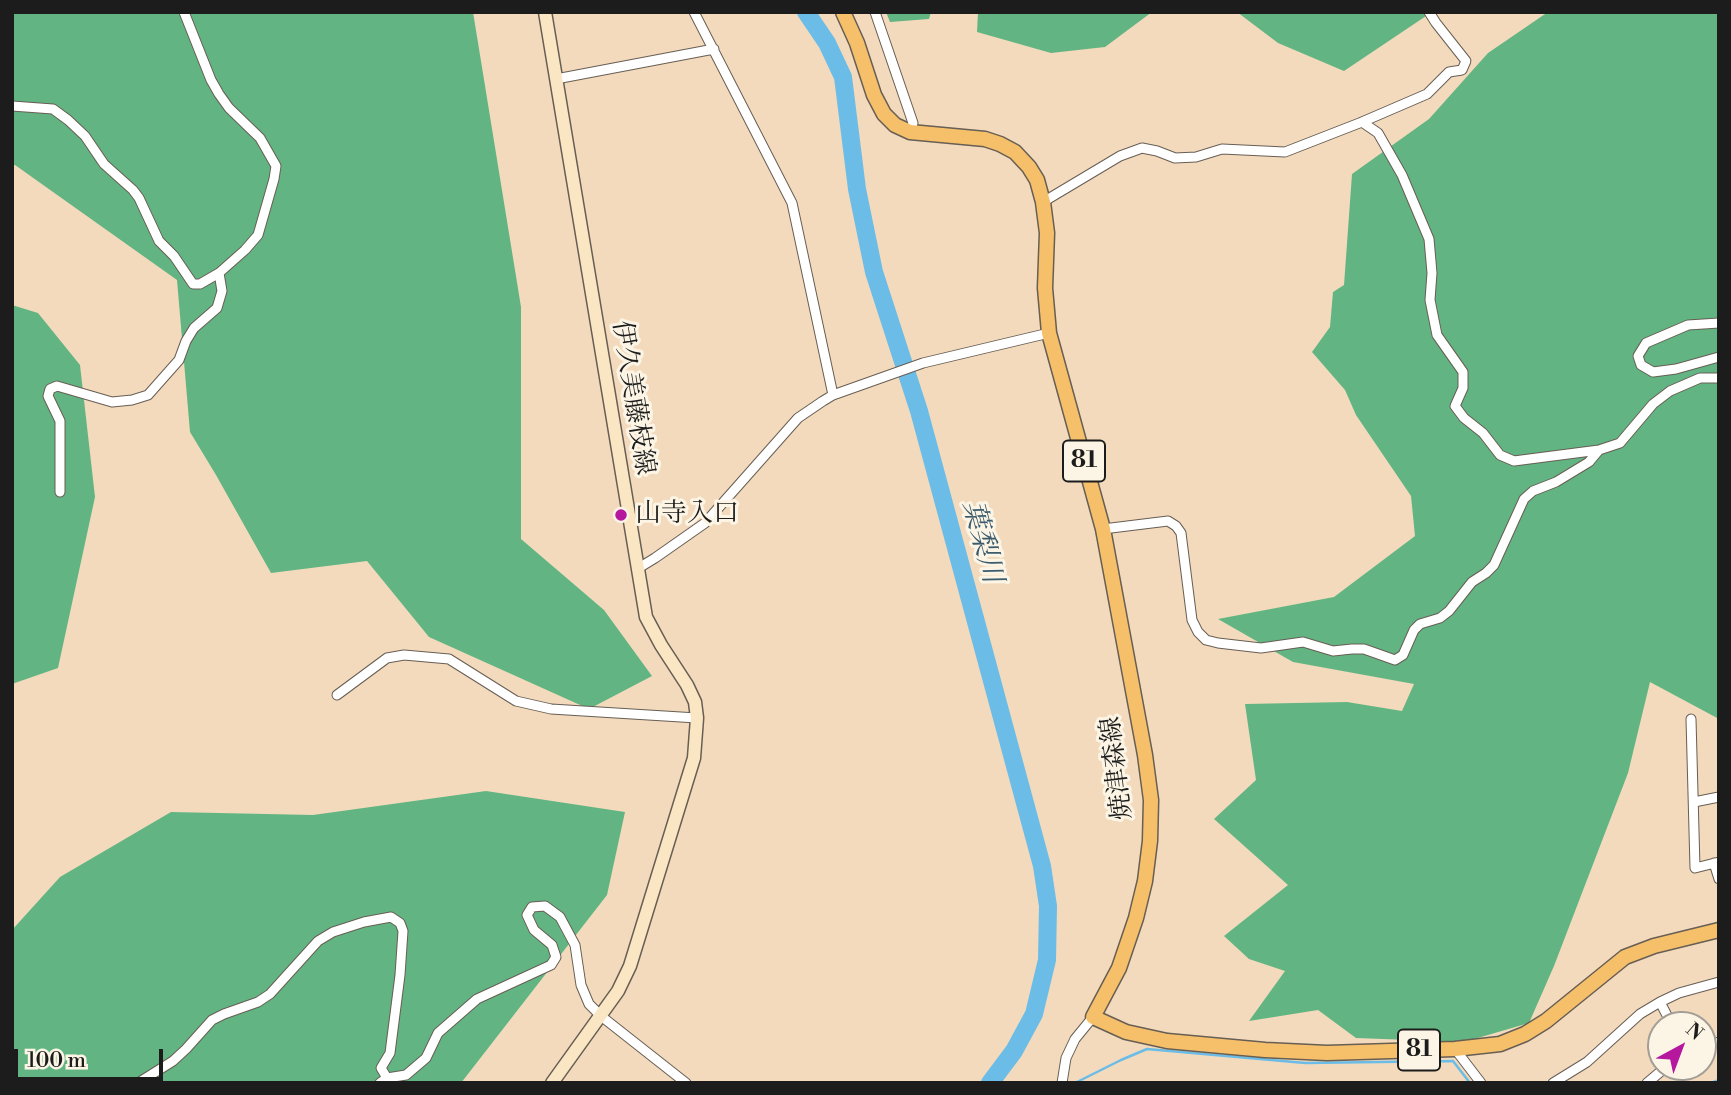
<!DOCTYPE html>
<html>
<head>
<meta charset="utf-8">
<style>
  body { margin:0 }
  #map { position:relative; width:1731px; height:1095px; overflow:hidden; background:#f3dabd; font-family:"Libre Bodoni",serif }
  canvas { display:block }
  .frame { position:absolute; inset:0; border:14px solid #1c1c1c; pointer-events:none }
  .north { position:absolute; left:1647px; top:1011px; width:70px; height:70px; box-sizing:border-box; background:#fcf5e5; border:2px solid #a29e95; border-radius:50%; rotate:41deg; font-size:19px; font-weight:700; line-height:28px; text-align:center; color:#1c1c1c }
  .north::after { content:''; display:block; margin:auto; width:24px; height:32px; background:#b5179e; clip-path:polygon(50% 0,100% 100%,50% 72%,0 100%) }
  .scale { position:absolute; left:14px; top:1049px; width:149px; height:32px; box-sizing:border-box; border:4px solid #1c1c1c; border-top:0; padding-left:9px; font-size:21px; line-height:24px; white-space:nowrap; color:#1c1c1c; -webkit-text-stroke:5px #fcf5e5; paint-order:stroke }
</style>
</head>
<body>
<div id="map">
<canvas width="1731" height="1095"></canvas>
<div class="frame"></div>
<div class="north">N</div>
<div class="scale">100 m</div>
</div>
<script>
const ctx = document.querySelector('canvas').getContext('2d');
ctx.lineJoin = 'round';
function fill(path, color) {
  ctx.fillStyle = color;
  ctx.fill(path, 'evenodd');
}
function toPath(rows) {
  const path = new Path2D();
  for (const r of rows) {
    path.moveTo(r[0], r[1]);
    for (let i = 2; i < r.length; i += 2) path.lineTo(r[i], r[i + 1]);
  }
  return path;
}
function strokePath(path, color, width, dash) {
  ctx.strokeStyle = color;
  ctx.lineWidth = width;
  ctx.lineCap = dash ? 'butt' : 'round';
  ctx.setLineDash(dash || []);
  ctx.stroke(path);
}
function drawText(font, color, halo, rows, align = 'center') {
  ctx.font = font + ' "Libre Bodoni","Noto Serif JP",serif';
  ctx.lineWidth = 6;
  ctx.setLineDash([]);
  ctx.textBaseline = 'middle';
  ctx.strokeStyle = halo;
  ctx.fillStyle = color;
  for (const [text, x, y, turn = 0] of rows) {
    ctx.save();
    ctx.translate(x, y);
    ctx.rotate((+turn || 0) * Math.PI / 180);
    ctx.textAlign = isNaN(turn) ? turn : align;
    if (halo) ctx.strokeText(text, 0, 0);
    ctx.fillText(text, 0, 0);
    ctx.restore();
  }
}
fill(toPath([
  [12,12,473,12,521,307,521,539,604,610,652,676,589,709,429,637,367,561,271,573,216,475,190,432,177,280,15,165,12,165],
  [886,12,931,12,929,19,890,22],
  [978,12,1152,12,1105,47,1051,53,977,32],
  [1237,12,1432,12,1344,71,1278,43],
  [1548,12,1719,12,1719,719,1650,682,1628,773,1554,966,1529,1023,1464,1042,1356,1038,1318,1010,1249,1021,1285,971,1249,959,1224,936,1288,885,1214,819,1256,780,1245,704,1347,702,1402,711,1414,684,1293,662,1218,619,1334,597,1415,536,1411,496,1356,415,1345,390,1312,352,1330,327,1333,292,1344,285,1352,174,1429,119,1488,53],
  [12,305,38,313,80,365,95,497,58,668,12,684],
  [486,791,625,812,607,895,461,1083,12,1083,12,930,60,877,171,812,313,815]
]), '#62b582');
strokePath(toPath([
  [1075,1083,1121,1060,1147,1049,1305,1063,1453,1061,1470,1083],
  [1711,1083,1719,1080]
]), '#6bbce6', 2.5);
strokePath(toPath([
  [806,12,827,43,843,77,857,189,874,272,919,411,1042,866,1048,906,1047,960,1034,1014,1014,1051,990,1083]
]), '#6bbce6', 18);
const street = toPath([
  [694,12,792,203,833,395],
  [875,12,913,123,910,132],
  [556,79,714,49],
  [12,106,53,109,68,120,85,136,104,164,133,190,139,198,159,241,174,256,193,284,200,284,219,273,245,250,258,235,274,179,276,166,260,138,229,108,219,94,211,80,184,12],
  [1362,122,1378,133,1402,175,1429,239,1432,273,1430,300,1437,335,1463,372,1463,388,1455,406,1464,418,1483,433,1500,455,1514,461,1599,450,1620,443,1653,404,1670,391,1700,378,1719,378],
  [1043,202,1120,156,1142,148,1157,151,1175,158,1196,157,1222,149,1285,152,1362,122,1427,94,1449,72,1462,70,1466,61,1436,23,1429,12],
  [1719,323,1688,325,1646,343,1638,356,1641,365,1653,372,1676,369,1719,357],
  [60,492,60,421,48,396,50,389,57,386,112,402,132,400,148,395,179,360,186,341,194,328,217,308,222,291,219,273],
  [1103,529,1168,521,1176,526,1181,533,1192,620,1198,632,1206,640,1218,643,1261,648,1303,642,1333,651,1352,649,1364,649,1395,660,1403,655,1414,630,1420,624,1440,618,1449,611,1472,582,1486,573,1494,565,1524,499,1533,491,1556,482,1589,462,1599,450],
  [637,569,655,558,705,523,798,418,823,401,833,395,923,363,1049,333],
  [337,695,387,658,404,655,449,659,516,701,551,709,697,718],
  [1691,719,1695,868,1719,862],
  [1694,802,1719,797],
  [1714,863,1719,879],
  [1660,1002,1672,1025],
  [1703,1046,1719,1042],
  [1455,1049,1481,1083],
  [138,1083,173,1061,186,1049,212,1020,224,1014,258,1002,270,994,318,941,333,932,364,922,391,917,400,923,403,931,400,975,390,1053,381,1068,387,1078],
  [380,1083,387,1078,406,1075,426,1058,438,1033,477,999,551,965,556,957,552,945,534,930,527,915,532,907,545,906,560,917,575,945,581,985,589,1004,601,1016,686,1083],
  [1062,1083,1066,1058,1075,1039,1093,1017],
  [1553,1083,1587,1062,1640,1014,1660,1002,1679,993,1719,982],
  [1647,1083,1666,1067]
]);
const secondary = toPath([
  [545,12,646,617,661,645,687,685,695,702,697,718,694,758,630,966,618,991,552,1083]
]);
const primary = toPath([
  [843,12,857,43,874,95,884,114,895,125,910,132,985,139,1000,144,1015,152,1029,167,1037,180,1043,202,1047,233,1045,288,1049,333,1103,529,1145,755,1151,800,1150,841,1145,881,1136,918,1119,968,1093,1017,1126,1032,1167,1041,1265,1050,1327,1053,1455,1049,1500,1044,1525,1034,1546,1021,1625,957,1654,946,1719,930]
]);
strokePath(street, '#675e54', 11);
strokePath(secondary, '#675e54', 15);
strokePath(primary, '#675e54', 17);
strokePath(street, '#fff', 9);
strokePath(secondary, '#fbe6c4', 12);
strokePath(primary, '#f6c06b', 14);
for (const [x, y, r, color] of [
  [621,515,7,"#b5179e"]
]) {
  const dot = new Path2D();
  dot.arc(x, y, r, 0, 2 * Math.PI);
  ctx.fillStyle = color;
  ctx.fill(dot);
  strokePath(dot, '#fcf5e5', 2.5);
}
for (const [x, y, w] of [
  [1084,461,42],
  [1419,1050,42]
]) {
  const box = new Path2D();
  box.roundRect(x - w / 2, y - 20.5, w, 41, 5);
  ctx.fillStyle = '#fcf5e5';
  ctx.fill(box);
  strokePath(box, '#1c1c1c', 2);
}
drawText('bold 24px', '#1c1c1c', null, [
  ["81",1084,461],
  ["81",1419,1050]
]);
drawText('26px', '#1c1c1c', '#fcf5e5', [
  ["伊久美藤枝線",632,398,81],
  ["焼津森線",1118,768,-97]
]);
drawText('26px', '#1c1c1c', '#fcf5e5', [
  ["山寺入口",635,515]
], 'left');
drawText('italic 28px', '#3c5c6d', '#fcf5e5', [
  ["葉梨川",981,542,75]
]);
</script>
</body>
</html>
